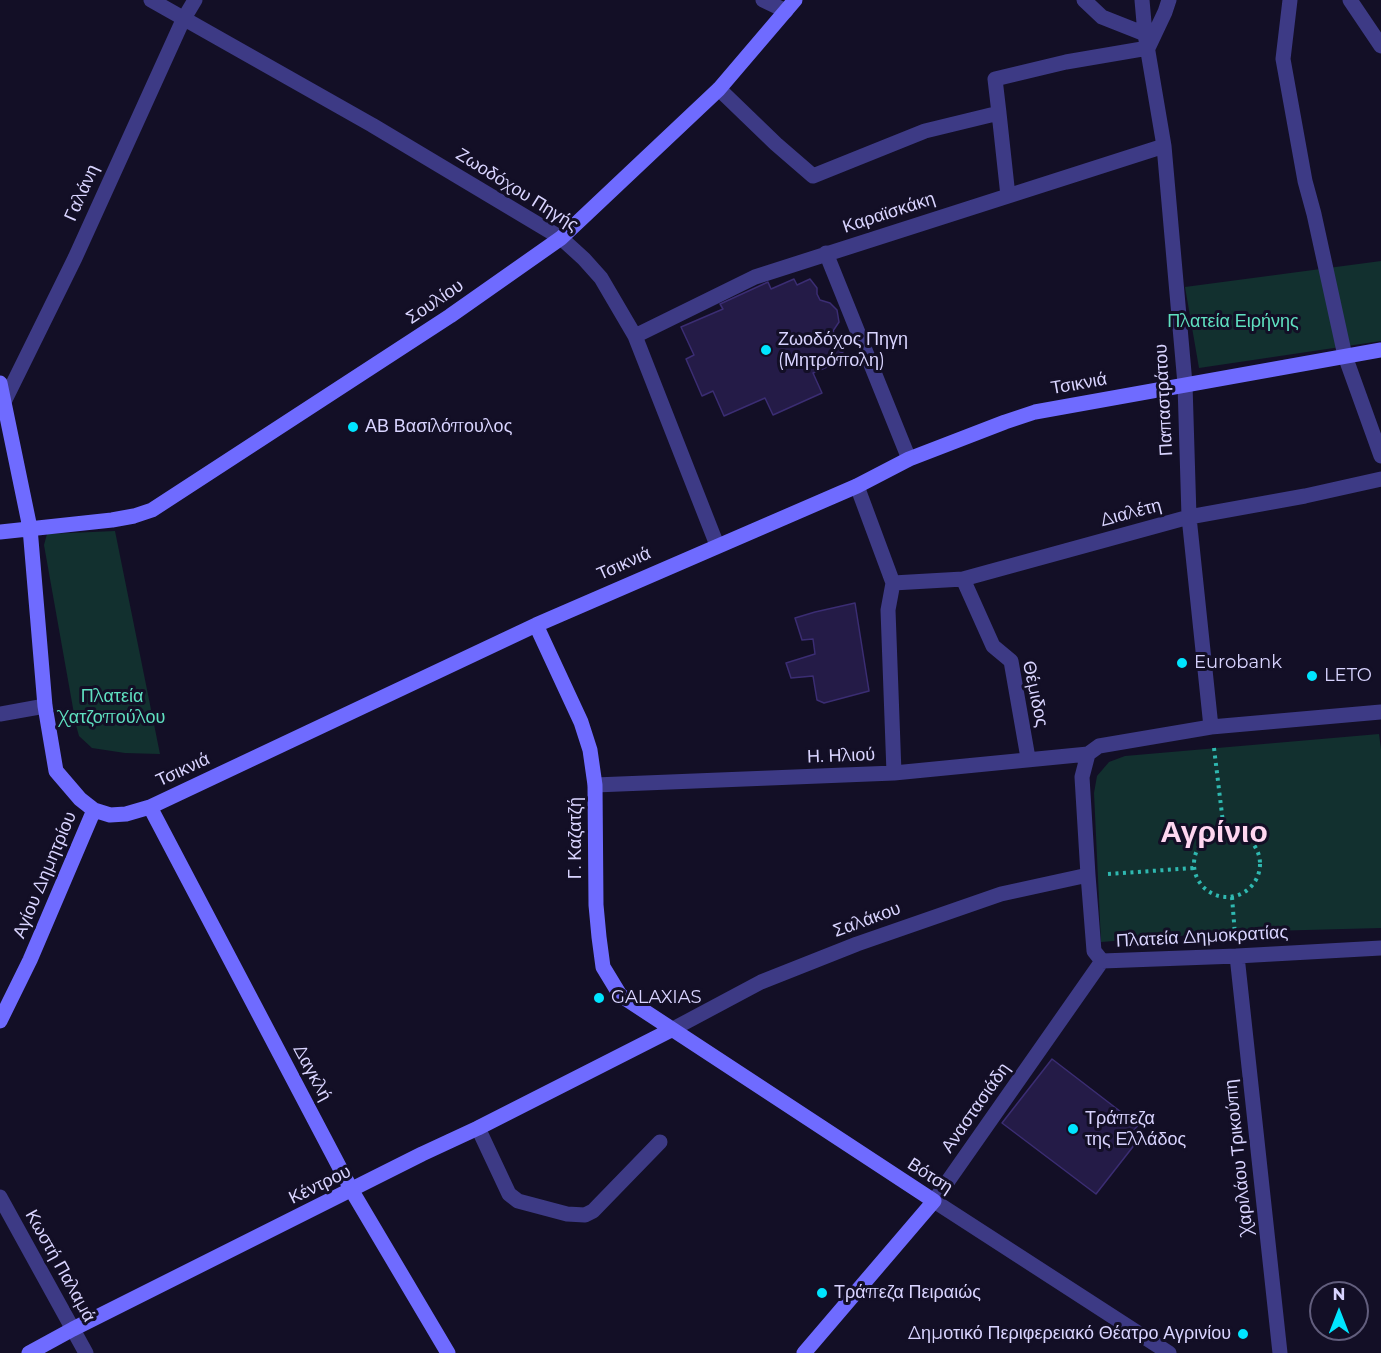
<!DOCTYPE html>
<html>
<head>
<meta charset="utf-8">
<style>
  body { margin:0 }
  #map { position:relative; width:1381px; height:1353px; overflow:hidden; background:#130f26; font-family:Montserrat,sans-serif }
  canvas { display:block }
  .north { position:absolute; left:1309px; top:1281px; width:60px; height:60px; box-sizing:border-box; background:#130f26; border:2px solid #625e7d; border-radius:50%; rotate:0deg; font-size:16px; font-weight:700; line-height:24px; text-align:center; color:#d9d4ff }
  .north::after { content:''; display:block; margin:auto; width:21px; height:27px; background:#00e5ff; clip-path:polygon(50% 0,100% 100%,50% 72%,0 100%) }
</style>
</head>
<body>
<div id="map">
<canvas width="1381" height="1353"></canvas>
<div class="north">N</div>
</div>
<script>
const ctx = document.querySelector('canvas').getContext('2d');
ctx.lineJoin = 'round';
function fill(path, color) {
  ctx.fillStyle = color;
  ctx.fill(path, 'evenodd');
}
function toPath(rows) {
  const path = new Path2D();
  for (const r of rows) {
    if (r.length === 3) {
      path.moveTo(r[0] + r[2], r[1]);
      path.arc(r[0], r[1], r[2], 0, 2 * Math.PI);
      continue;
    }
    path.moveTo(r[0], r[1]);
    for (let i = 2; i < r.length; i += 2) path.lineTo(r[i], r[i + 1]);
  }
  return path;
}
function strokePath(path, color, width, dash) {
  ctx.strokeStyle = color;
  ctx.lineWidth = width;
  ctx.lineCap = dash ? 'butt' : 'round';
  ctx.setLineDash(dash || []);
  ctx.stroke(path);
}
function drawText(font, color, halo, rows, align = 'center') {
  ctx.font = font + ' Montserrat,sans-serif';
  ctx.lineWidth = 6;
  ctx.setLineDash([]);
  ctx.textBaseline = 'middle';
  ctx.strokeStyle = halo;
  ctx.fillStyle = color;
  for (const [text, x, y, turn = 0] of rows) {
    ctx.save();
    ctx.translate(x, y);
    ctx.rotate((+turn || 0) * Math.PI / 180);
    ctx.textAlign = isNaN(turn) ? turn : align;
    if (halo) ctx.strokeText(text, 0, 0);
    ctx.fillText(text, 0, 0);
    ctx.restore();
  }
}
fill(toPath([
  [1381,261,1381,341,1199,368,1185,287],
  [115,531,160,754,125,753,92,748,79,736,76,725,44,545,47,534],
  [1379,734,1381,749,1381,928,1231,932,1101,942,1094,793,1097,776,1109,762,1125,756]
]), '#12302f');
const building = toPath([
  [794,279,797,285,810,279,817,288,817,294,820,300,830,303,837,310,839,322,833,331,836,336,842,340,840,347,843,352,831,357,834,364,813,373,822,393,773,415,765,398,724,416,713,391,702,396,686,359,694,355,681,327,723,309,720,304,768,282,771,289,794,279],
  [855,603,869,691,824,703,817,700,813,676,791,678,786,663,815,654,813,639,802,640,795,618,815,612,855,603],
  [1052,1059,1138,1125,1132,1133,1139,1139,1096,1194,1002,1123,1052,1059]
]);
fill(building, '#241b47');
strokePath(building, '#3b2d73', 1.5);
strokePath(toPath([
  [1214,748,1224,831],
  [1227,864,33],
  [1108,874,1194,868],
  [1232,897,1235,935]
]), '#2fb8b0', 4, [3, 4.5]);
strokePath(toPath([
  [478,1128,509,1194,518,1201,567,1214,585,1215,593,1211,660,1142]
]), '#3d3a85', 15);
strokePath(toPath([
  [151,0,372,125,561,238,584,259,601,278,635,336,717,545],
  [763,0,786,11],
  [1084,0,1102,17,1145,34],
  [1142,0,1145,34,1164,146,1185,384,1189,517,1211,727],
  [1290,0,1283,59,1305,181,1314,214,1345,356,1381,456],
  [1350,0,1381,46],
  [719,89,776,144,813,176,925,131,999,113,995,79,1066,62,1148,48,1165,12,1169,0],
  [999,113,1008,196],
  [826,253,909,459],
  [635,336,755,277,1164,146],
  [4,402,75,258,183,20,195,0],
  [857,486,893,583,888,610,894,773],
  [963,579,993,646,1011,661,1028,758],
  [893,583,963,579,1189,517,1305,496,1381,479],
  [0,714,45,706],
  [595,785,894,773,1088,754],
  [1237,956,1280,1353],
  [1102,961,934,1201,1169,1353],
  [1102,961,1094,951,1088,875,1082,777,1088,754,1099,746,1211,727,1381,712],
  [1102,961,1237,956,1381,948],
  [671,1030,761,982,857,944,1001,894,1088,875],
  [0,1197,86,1353]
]), '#3d3a85', 15);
strokePath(toPath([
  [0,383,30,528,45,706,56,771,80,799,94,810,110,815,126,814,150,807,536,625,857,486,909,459,1005,422,1035,412,1381,350],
  [0,532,112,520,134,516,152,510,450,316,561,238,719,89,795,0],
  [536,625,581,722,590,750,595,785,596,905,599,937,603,967,620,995,934,1201,804,1353],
  [150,807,352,1191,448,1353],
  [0,1021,30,960,94,810],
  [29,1353,73,1329,422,1154,478,1128,671,1030]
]), '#6f6bff', 15);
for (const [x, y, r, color] of [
  [766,350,6,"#00e5ff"],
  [353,427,6,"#00e5ff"],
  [1182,663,6,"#00e5ff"],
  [1312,676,6,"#00e5ff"],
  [599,998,6,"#00e5ff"],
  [1073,1129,6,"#00e5ff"],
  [822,1293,6,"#00e5ff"],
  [1243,1334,6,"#00e5ff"]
]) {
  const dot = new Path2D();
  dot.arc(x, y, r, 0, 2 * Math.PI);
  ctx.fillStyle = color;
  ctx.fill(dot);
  strokePath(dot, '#130f26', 2);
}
drawText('18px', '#d9d4ff', '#130f26', [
  ["Ζωοδόχου Πηγής",517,190,32],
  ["Γαλάνη",82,193,-66],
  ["Καραϊσκάκη",889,213,-18],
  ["Σουλίου",435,302,-34],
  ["Τσικνιά",1079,384,-10],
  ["Παπαστράτου",1164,400,-93],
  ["Διαλέτη",1131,513,-15],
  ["Τσικνιά",624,564,-24],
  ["Θέμιδος",1035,694,78],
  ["Η. Ηλιού",841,756,-2],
  ["Τσικνιά",183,770,-25],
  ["Γ. Καζατζή",576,838,-90],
  ["Αγίου Δημητρίου",45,875,-67],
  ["Σαλάκου",867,920,-20],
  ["Πλατεία Δημοκρατίας",1202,937,-3],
  ["Δαγκλή",312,1073,62],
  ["Αναστασιάδη",976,1108,-55],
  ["Χαριλάου Τρικούπη",1239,1157,-96],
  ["Βότση",930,1176,33],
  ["Κέντρου",320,1185,-26],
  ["Κωστή Παλαμά",60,1266,61]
]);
drawText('18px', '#5fe0c0', '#130f26', [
  ["Πλατεία Ειρήνης",1233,322],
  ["Πλατεία",112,697],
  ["Χατζοπούλου",112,718]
]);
drawText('18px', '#d9d4ff', '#130f26', [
  ["Ζωοδόχος Πηγη",778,340],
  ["(Μητρόπολη)",778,361],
  ["ΑΒ Βασιλόπουλος",365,427],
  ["Eurobank",1194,663],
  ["LETO",1324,676],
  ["GALAXIAS",611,998],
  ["Τράπεζα",1085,1119],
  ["της Ελλάδος",1085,1140],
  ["Τράπεζα Πειραιώς",834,1293],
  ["Δημοτικό Περιφερειακό Θέατρο Αγρινίου",1231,1334,"right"]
], 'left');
drawText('bold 30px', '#ffd6f0', '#130f26', [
  ["Αγρίνιο",1214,833]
]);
</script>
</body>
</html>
